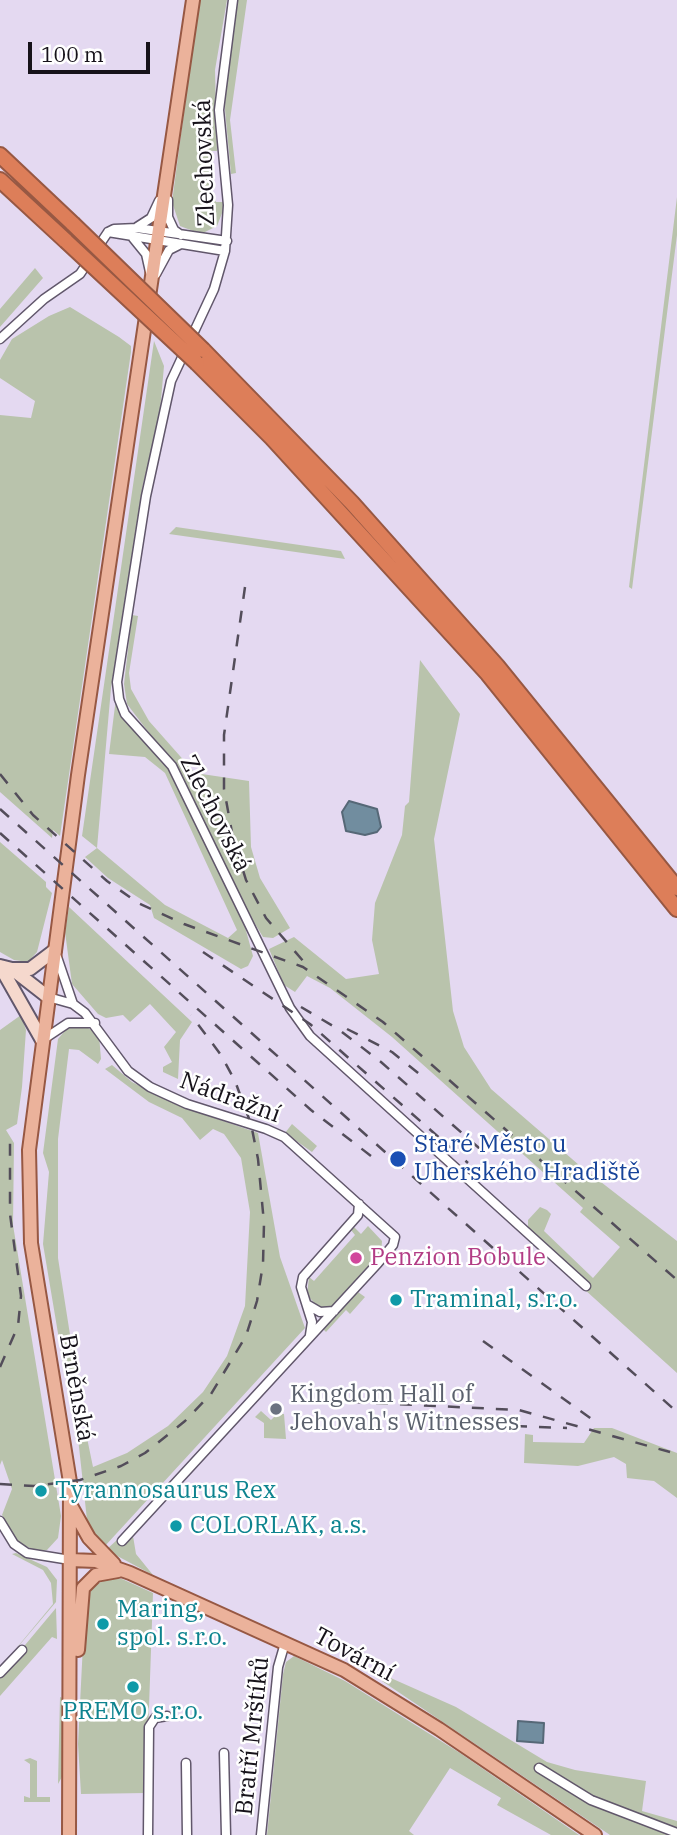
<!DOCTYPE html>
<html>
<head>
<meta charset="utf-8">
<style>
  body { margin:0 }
  #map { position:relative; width:677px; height:1835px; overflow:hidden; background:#e4d9f1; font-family:"IBM Plex Serif",serif }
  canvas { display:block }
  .scale { position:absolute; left:28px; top:42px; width:122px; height:32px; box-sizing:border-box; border:4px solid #16121a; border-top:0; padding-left:9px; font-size:21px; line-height:24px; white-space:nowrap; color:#16121a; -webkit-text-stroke:5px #fff; paint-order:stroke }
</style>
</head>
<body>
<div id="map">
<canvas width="677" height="1835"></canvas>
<div class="scale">100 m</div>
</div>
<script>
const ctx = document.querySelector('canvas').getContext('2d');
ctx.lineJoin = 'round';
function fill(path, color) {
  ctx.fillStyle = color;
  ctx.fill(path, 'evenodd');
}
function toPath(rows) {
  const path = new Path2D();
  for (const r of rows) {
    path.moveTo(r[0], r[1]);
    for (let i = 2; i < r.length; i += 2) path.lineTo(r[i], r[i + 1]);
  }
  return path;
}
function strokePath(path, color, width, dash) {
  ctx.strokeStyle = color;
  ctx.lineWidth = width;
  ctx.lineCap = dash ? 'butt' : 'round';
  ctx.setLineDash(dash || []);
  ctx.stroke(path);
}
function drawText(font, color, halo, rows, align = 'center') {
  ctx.font = font + ' "IBM Plex Serif",serif';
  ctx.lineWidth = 5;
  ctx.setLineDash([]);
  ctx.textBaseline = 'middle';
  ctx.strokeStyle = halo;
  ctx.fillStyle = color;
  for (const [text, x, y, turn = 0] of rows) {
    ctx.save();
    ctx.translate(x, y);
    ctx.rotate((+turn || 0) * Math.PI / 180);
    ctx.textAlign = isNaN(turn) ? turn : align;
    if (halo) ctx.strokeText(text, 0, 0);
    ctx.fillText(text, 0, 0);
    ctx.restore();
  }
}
fill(toPath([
  [199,0,227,0,215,70,217,151,210,151,210,193,216,202,224,202,224,208,217,226,201,234,180,226,172,202],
  [238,0,247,0,230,120,236,173,231,174,225,110,226,66],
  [677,197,677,235,632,589,629,587],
  [35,268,43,278,0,327,0,309],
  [70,307,119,337,131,346,131,352,60,836,53,830,52,838,0,792,0,415,31,418,35,401,0,378,0,360,12,339,49,316],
  [154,341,164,366,159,422,143,484,111,688,97,848,165,905,228,938,237,930,165,773,145,757,109,754,116,698,120,713,170,771,245,927,253,956,248,966,241,969,154,918,150,905,108,878,85,857,97,848,82,836],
  [176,527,341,551,345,559,169,534],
  [132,615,138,616,129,673,131,689,149,721,195,773,249,781,251,847,260,878,290,928,273,938,263,937,241,901,178,771,127,704,124,684],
  [420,660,460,714,434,839,453,1011,464,1047,491,1089,579,1165,677,1241,677,1373,584,1289,587,1284,528,1228,528,1220,540,1207,547,1210,551,1214,544,1231,593,1278,620,1247,580,1212,583,1208,392,1037,330,988,307,976,295,992,284,985,269,949,294,937,346,979,379,974,372,940,375,903,402,835,405,806,409,802],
  [0,842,46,882,46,887,52,893,37,952,28,962,14,960,0,952],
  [69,907,192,1022,180,1040,178,1079,163,1072,163,1067,172,1062,164,1047,176,1032,150,1004,130,1022,123,1015,106,1018,98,1014,72,984,65,932],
  [21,1015,26,1030,22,1087,17,1124,6,1130,14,1143,13,1225,61,1516,58,1538,47,1550,39,1552,19,1543,2,1515,12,1489,2,1460,0,1465,0,1030],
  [85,1026,99,1035,101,1059,98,1064,79,1050,69,1049,58,1139,58,1258,76,1373,65,1375,43,1244,49,1172,43,1153,58,1039,68,1027],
  [112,1065,132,1082,177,1105,258,1133,280,1257,305,1328,105,1546,96,1537,87,1520,78,1438,86,1433,93,1467,127,1453,168,1426,203,1392,227,1356,245,1306,250,1212,241,1158,224,1134,213,1129,200,1140,182,1118,149,1102,105,1069],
  [292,1124,317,1146,312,1152,285,1133],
  [368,1226,382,1241,381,1255,330,1309,320,1309,307,1295,309,1277,314,1281,355,1235,351,1230,354,1227,361,1234],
  [358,1292,365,1297,350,1314,346,1310,326,1332,322,1328],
  [261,1411,271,1420,277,1414,284,1414,286,1439,264,1438,264,1423,255,1417],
  [594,1428,612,1428,677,1453,677,1498,654,1481,627,1478,626,1464,614,1457,578,1466,524,1463,525,1434,533,1435,533,1442,584,1443],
  [133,1536,136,1554,153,1575,106,1550,118,1539,126,1544],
  [16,1553,47,1567,57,1580,56,1602,0,1668,53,1604,51,1583,43,1570,12,1554],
  [109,1578,122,1579,153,1593,146,1793,81,1794,78,1744,85,1604,93,1586],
  [56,1608,57,1639,52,1637,0,1696,0,1675],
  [294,1656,345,1681,460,1753,579,1835,551,1835,497,1805,501,1798,450,1768,409,1831,414,1835,267,1835,283,1674,286,1662],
  [384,1675,456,1707,547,1762,575,1770,646,1781,642,1811,677,1821,677,1835,610,1835,382,1681],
  [60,1697,65,1699,63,1775,58,1784],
  [30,1758,37,1761,37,1797,50,1797,50,1802,24,1802,24,1796,30,1798,30,1764,24,1760]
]), '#b9c3ac');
const water = toPath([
  [349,801,377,809,381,827,377,832,365,835,346,831,342,812,349,801],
  [518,1721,544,1723,543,1743,517,1741,518,1721]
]);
fill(water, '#718d9f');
strokePath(water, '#566877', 2);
const street = toPath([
  [233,0,219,110,228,205,225,251,214,289,171,381,146,496,117,682,119,699,125,714,172,766,290,1008,310,1036,586,1286],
  [168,200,168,217,174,230,181,235],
  [137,227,151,218,159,201],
  [108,232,225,251],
  [133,238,146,254,150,272],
  [156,274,169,250,179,245],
  [0,339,44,299,80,274,108,232,114,229,137,228,227,241],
  [57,957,73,1004],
  [48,997,73,1004,85,1013,128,1071,150,1087,187,1104,266,1129,284,1137,395,1237,393,1245,378,1263,122,1541],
  [44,1039,68,1023,95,1023],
  [308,1305,320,1312,334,1311],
  [310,1335,312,1322,301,1287,303,1277,358,1215,359,1204],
  [0,1521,14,1544,27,1553,70,1560],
  [0,1673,22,1650],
  [224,1753,226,1835],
  [186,1763,187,1835],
  [539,1768,591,1800,677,1833],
  [148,1835,149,1727,155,1718,167,1716],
  [261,1835,278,1667,285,1643]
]);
const secondary = toPath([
  [0,966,42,1040],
  [0,966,12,969,48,997],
  [12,969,30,969,55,950]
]);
const primary = toPath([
  [71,1506,89,1538,114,1564],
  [70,1560,96,1561,130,1573,344,1670,439,1729,595,1835],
  [78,1650,83,1588,96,1575,118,1571],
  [69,1835,70,1482,31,1243,29,1150,78,775,193,0]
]);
const highway = toPath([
  [0,155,73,224],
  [0,180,66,241],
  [203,350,352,503,497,666,677,888],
  [197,363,272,438,488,674,677,909]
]);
strokePath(street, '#61576b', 11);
strokePath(secondary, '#61576b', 16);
strokePath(primary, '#975843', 16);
strokePath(highway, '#975843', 18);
strokePath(street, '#fff', 8);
strokePath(secondary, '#f5d8cd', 12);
strokePath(primary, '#ebb29b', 12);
strokePath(highway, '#dd7e59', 14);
strokePath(toPath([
  [245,587,224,735,224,789,233,838,246,880,266,918,304,962],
  [0,774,33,815,107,881,138,903,184,924,303,967,383,1022,677,1280],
  [0,809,677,1412],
  [0,833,311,1110,375,1159],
  [203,952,310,1024,468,1163],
  [301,1007,338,1029,381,1062,487,1155],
  [347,1029,392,1052,422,1076],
  [483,1341,600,1425],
  [0,1367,18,1326,21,1296,10,1214,10,1143],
  [352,1402,519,1410,677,1454],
  [515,1426,567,1428],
  [0,1484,34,1486,80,1480,121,1466,145,1453,185,1421,211,1394,246,1336,257,1301,263,1264,264,1223,258,1159,251,1124,235,1081,221,1055,191,1015]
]), '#534d5a', 2.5, [12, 12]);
const highwayBridge = toPath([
  [73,224,203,350],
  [66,241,197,363]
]);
strokePath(highwayBridge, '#975843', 18, []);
strokePath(highwayBridge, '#dd7e59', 14);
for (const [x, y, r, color] of [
  [398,1159,9,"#1a4fb4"],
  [356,1258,7,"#d1479c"],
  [396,1300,7,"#0f9aa8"],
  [276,1409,7,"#6b7280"],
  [41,1491,7,"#0f9aa8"],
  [176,1526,7,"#0f9aa8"],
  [103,1624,7,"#0f9aa8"],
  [133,1687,7,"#0f9aa8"]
]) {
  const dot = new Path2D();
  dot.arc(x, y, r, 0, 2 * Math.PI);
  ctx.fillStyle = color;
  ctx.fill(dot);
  strokePath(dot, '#fff', 2.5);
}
drawText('24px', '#16121a', '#fff', [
  ["Zlechovská",205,163,-92],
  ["Zlechovská",215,814,63],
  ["Nádražní",230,1098,20],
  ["Brněnská",76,1388,80],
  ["Tovární",354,1655,28],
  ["Bratří Mrštíků",253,1736,-84]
]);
drawText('24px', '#164399', '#fff', [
  ["Staré Město u",414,1145],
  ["Uherského Hradiště",414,1173]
], 'left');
drawText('24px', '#b23c85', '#fff', [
  ["Penzion Bobule",370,1258]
], 'left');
drawText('24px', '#0d838f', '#fff', [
  ["Traminal, s.r.o.",410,1300],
  ["Tyrannosaurus Rex",55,1491],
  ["COLORLAK, a.s.",190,1526],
  ["Maring,",117,1610],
  ["spol. s.r.o.",117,1638],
  ["PREMO s.r.o.",133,1712,"center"]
], 'left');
drawText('24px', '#5b616d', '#fff', [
  ["Kingdom Hall of",290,1395],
  ["Jehovah's Witnesses",290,1423]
], 'left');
</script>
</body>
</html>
